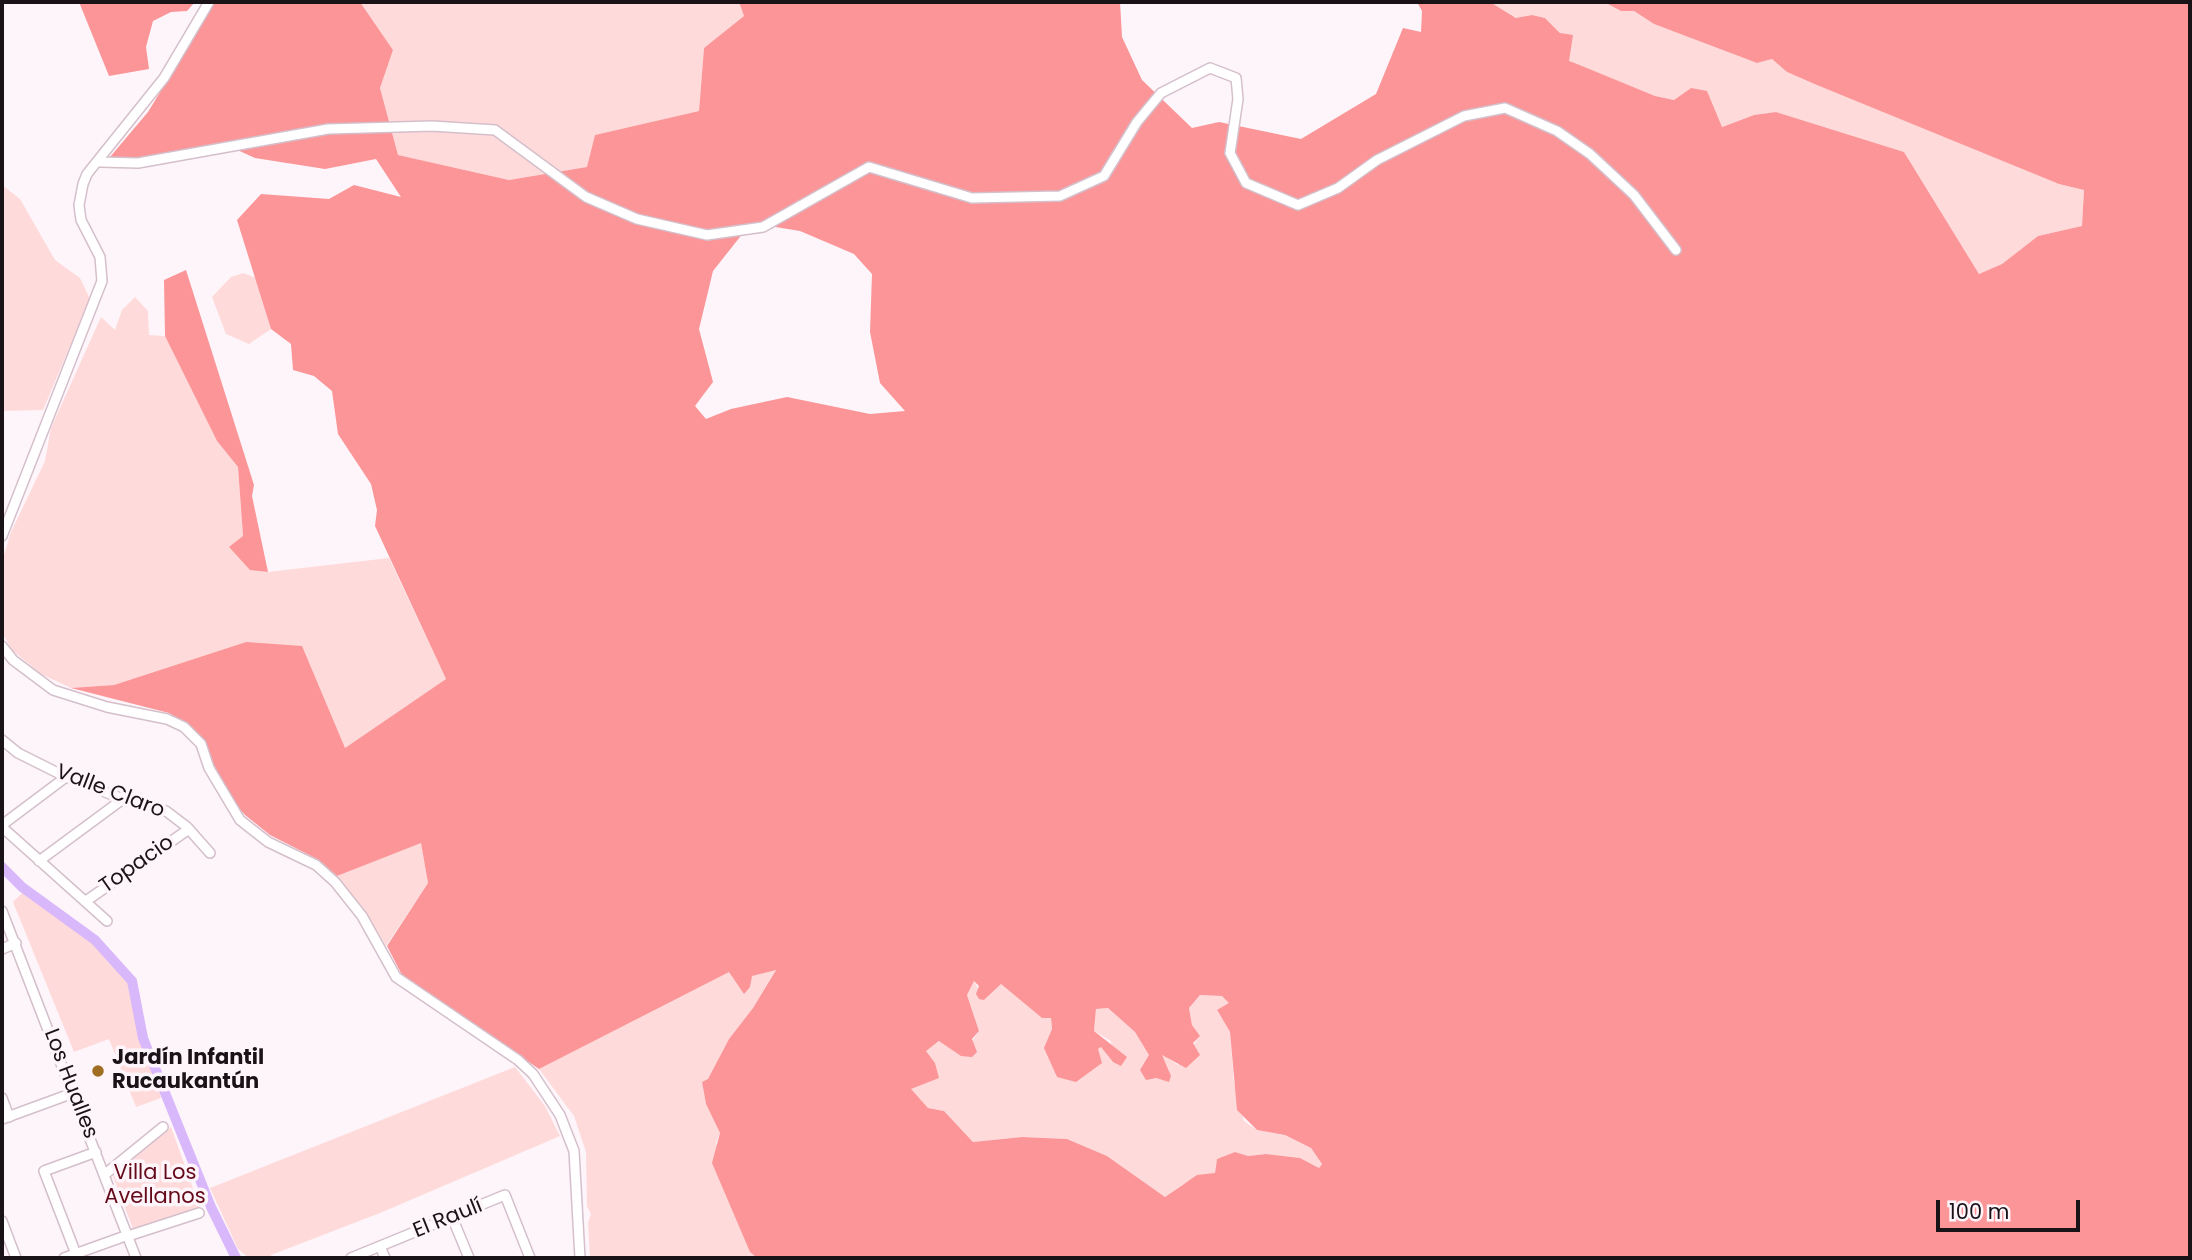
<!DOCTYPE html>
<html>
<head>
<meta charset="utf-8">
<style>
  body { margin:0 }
  #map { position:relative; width:2192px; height:1260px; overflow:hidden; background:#fef5fa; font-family:Poppins,sans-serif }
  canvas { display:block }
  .frame { position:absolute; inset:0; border:4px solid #191216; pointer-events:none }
  .scale { position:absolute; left:1936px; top:1200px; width:144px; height:32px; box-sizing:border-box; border:4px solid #191216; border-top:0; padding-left:9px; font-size:21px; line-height:24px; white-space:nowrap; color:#191216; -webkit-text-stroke:5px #fef5fa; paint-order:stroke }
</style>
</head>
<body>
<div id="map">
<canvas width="2192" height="1260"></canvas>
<div class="frame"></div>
<div class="scale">100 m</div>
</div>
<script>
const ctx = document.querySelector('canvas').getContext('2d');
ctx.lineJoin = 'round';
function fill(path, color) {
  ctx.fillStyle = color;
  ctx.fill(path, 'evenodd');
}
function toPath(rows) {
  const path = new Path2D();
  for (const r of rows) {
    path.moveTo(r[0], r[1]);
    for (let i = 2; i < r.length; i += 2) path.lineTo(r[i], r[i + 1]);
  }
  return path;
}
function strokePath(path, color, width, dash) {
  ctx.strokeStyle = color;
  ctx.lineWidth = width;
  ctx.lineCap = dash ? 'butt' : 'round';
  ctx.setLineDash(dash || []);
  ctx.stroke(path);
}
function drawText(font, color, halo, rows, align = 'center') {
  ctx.font = font + ' Poppins,sans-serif';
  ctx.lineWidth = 7;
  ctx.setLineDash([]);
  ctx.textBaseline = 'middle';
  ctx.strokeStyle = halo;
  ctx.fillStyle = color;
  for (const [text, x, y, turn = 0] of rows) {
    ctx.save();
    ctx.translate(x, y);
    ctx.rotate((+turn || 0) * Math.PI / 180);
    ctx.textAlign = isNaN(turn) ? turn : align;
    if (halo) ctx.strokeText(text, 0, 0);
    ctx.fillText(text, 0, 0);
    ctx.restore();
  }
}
fill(toPath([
  [360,2,739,2,744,16,704,48,699,111,595,135,588,167,509,180,398,155,380,88,393,50],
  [1490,2,1604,2,1621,11,1634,11,1654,24,1757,63,1772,59,1787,72,2059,184,2084,190,2082,226,2038,236,2002,264,1979,274,1904,152,1776,112,1754,115,1721,127,1691,88,1674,100,1655,96,1569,62,1569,48,1560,33,1545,18,1532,15,1517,18],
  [2,185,20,199,55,260,80,278,90,299,43,410,2,411],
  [243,273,256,278,271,329,249,344,226,334,212,297,231,277],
  [135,297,148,311,149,335,165,336,217,441,238,467,243,537,230,548,250,569,268,572,389,558,446,679,345,748,246,642,114,685,71,688,41,674,13,651,2,633,2,562,11,532,45,461,51,428,101,317,115,330,122,310],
  [421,842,428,883,386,946,364,909,337,876],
  [25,890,95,940,132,981,161,1098,136,1107,109,1039,74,1052,13,902],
  [776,969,753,1008,729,1039,708,1080,702,1082,706,1104,720,1133,716,1143,750,1252,757,1258,590,1258,588,1223,591,1214,587,1206,586,1152,574,1116,539,1069,729,971,751,976],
  [974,981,984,1000,1001,984,1042,1018,1051,1018,1052,1029,1045,1048,1057,1077,1099,1056,1098,1049,1101,1047,1113,1062,1111,1041,1094,1031,1096,1009,1108,1008,1135,1032,1150,1056,1156,1078,1162,1080,1162,1054,1178,1065,1200,1036,1192,1025,1189,1008,1200,995,1222,996,1230,1003,1217,1011,1230,1032,1234,1083,1244,1121,1257,1130,1285,1135,1311,1148,1322,1164,1319,1168,1300,1158,1266,1154,1248,1156,1235,1152,1217,1159,1215,1173,1183,1184,1165,1197,1107,1156,1067,1139,1022,1137,973,1142,944,1111,928,1108,910,1089,938,1078,935,1063,925,1051,940,1041,962,1056,979,1031,967,995],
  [515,1067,545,1106,560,1136,380,1213,271,1255,272,1258,249,1258,238,1249,210,1188],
  [171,1127,200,1208,133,1229,113,1176]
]), '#ffdada');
fill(toPath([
  [79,2,195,2,187,11,171,12,153,21,146,47,149,69,109,76],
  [215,2,360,2,393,50,380,88,398,155,509,180,587,167,595,135,699,111,704,48,744,16,739,2,1120,2,1122,37,1142,80,1192,128,1219,122,1301,139,1376,94,1403,28,1421,32,1422,11,1417,2,1490,2,1516,18,1532,15,1545,18,1560,33,1573,35,1569,61,1577,64,1655,96,1674,100,1691,88,1707,91,1722,127,1754,115,1776,112,1904,152,1979,274,2002,264,2038,236,2082,226,2084,190,2059,184,1817,85,1787,72,1772,59,1757,63,1654,24,1634,11,1621,11,1604,2,2190,2,2190,1258,757,1258,750,1252,712,1163,720,1133,706,1104,702,1082,708,1079,729,1039,753,1008,776,970,752,976,750,987,744,994,729,972,539,1069,402,975,387,946,428,883,421,843,337,876,319,860,270,835,245,815,236,805,214,765,207,746,192,727,169,713,71,688,114,685,246,642,302,646,345,748,446,679,375,526,377,510,371,484,338,434,332,391,314,376,293,370,291,344,271,329,237,220,261,194,329,199,354,185,401,197,376,159,325,169,255,158,224,144,138,159,110,157,148,112],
  [751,223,800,231,854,254,872,274,870,332,880,383,905,411,870,414,787,397,731,409,706,419,695,406,713,382,699,329,713,271],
  [974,981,979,986,976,994,979,999,984,1000,1001,984,1042,1018,1051,1018,1052,1029,1044,1048,1057,1077,1076,1082,1102,1063,1098,1049,1101,1047,1113,1062,1121,1066,1127,1057,1094,1031,1096,1009,1108,1008,1135,1032,1149,1055,1140,1070,1146,1080,1156,1078,1169,1082,1171,1076,1162,1055,1186,1068,1200,1055,1193,1043,1200,1036,1192,1025,1189,1008,1200,995,1222,996,1229,1003,1217,1010,1230,1032,1237,1110,1257,1130,1285,1135,1311,1148,1322,1164,1319,1168,1300,1158,1266,1154,1248,1156,1235,1152,1217,1159,1215,1173,1197,1175,1165,1197,1107,1156,1067,1139,1022,1137,973,1142,944,1111,928,1108,911,1089,939,1078,935,1063,926,1051,939,1041,961,1056,972,1057,977,1052,972,1039,979,1031,967,995],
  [186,270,254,485,252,496,268,572,250,570,229,547,243,536,238,467,217,441,165,336,164,280]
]), '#fb9597');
strokePath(toPath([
  [2,867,22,887,95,940,132,981,143,1038,211,1207,236,1258]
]), '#d8b7fa', 10);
const minor = toPath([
  [100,162,138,163,328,129,432,126,495,130,586,197,637,219,707,235,763,227,869,167,972,198,1060,196,1104,176,1137,122,1161,93,1210,68,1236,78,1238,99,1230,153,1246,183,1298,205,1338,188,1377,160,1464,116,1505,108,1557,131,1590,154,1634,195,1676,250],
  [2,536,102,281,100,257,81,220,79,205,83,184,87,174,164,78,209,2],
  [2,646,13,660,53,690,107,707,167,719,184,727,201,744,209,768,240,820,268,842,316,865,335,882,362,916,396,977,518,1060,533,1074,560,1115,574,1151,580,1258],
  [2,740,18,753,66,777,123,799,166,811,187,827,210,853],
  [2,825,66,777],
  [2,827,107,921],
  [39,861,123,799],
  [86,901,189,829],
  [2,911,136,1258],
  [2,949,16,943],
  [2,1098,9,1117],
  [2,1119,73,1093],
  [104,1175,163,1127],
  [452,1217,469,1258],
  [2,1221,16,1258],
  [128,1236,199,1213],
  [380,1246,385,1258],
  [76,1254,44,1171,96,1152],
  [64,1258,128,1235],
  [351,1258,505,1195,530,1258]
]);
strokePath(minor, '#d4bfcb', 12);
strokePath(minor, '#fff', 9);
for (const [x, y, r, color] of [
  [98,1071,7,"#a06e23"]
]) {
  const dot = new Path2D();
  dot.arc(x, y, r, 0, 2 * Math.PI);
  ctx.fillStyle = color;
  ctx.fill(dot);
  strokePath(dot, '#fef5fa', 2.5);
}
drawText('21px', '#191216', '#fef5fa', [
  ["Valle Claro",110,792,21],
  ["Topacio",137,865,-35],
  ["Los Hualles",70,1084,69],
  ["El Raulí",448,1219,-22]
]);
drawText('bold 21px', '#191216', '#fef5fa', [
  ["Jardín Infantil",112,1059],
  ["Rucaukantún",112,1083]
], 'left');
drawText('21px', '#64091a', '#fef5fa', [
  ["Villa Los",155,1174],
  ["Avellanos",155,1198]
]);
</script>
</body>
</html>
